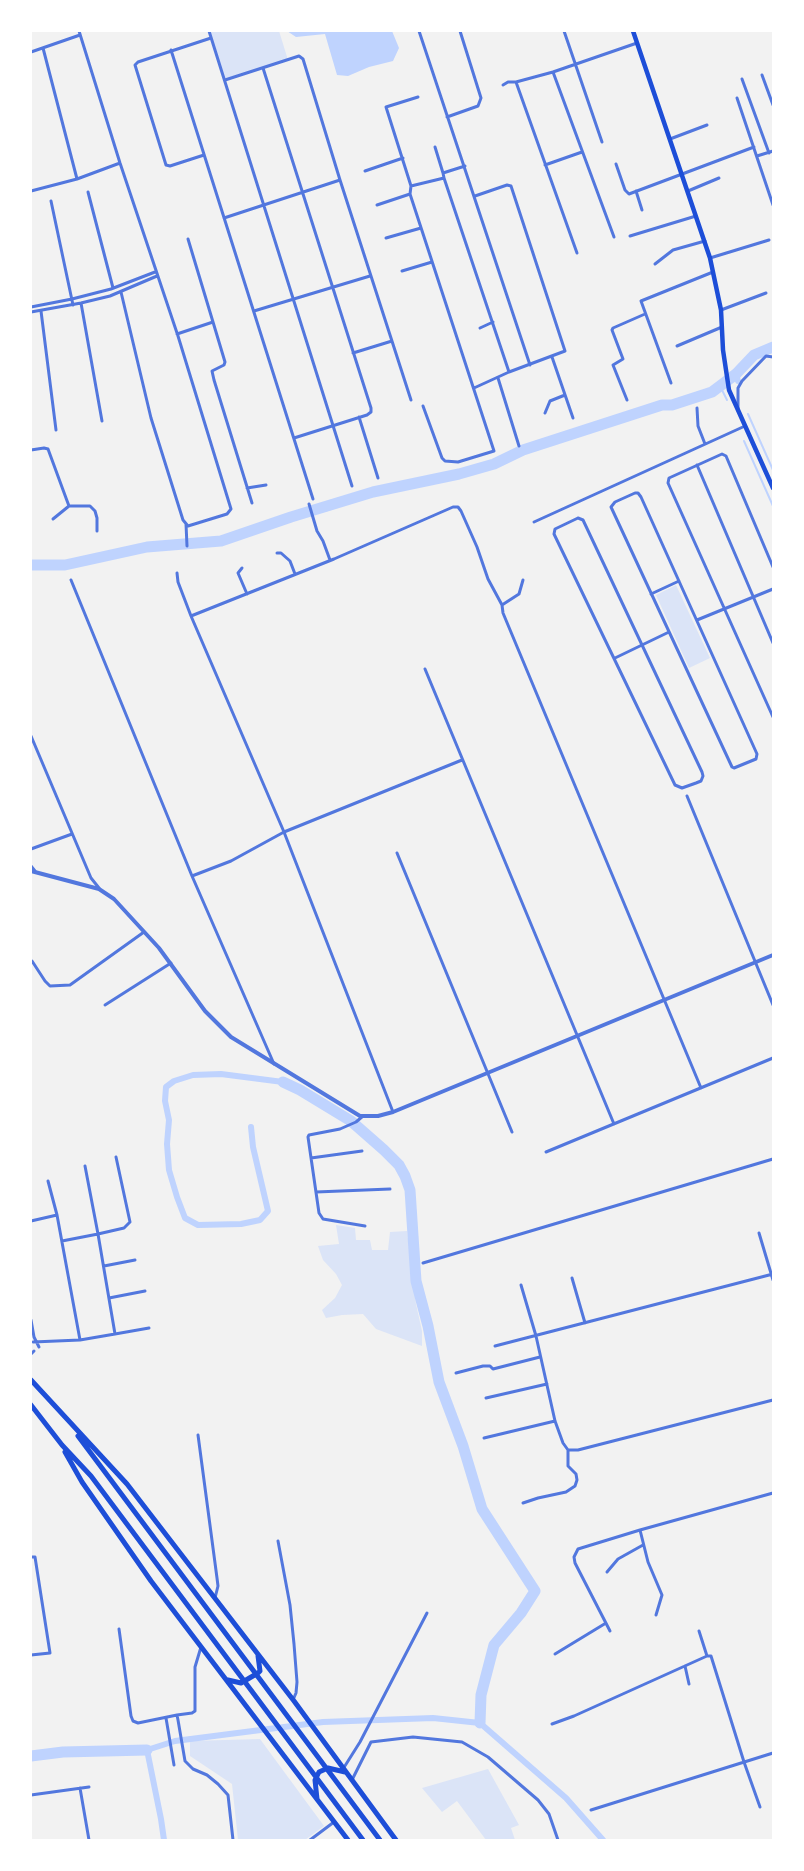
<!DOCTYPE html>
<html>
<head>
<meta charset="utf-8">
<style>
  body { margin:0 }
  #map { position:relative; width:804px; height:1871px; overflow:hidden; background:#f2f2f2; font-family:Barlow,sans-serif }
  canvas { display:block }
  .frame { position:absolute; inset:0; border:32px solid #fff; pointer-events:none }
</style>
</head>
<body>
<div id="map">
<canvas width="804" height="1871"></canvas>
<div class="frame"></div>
</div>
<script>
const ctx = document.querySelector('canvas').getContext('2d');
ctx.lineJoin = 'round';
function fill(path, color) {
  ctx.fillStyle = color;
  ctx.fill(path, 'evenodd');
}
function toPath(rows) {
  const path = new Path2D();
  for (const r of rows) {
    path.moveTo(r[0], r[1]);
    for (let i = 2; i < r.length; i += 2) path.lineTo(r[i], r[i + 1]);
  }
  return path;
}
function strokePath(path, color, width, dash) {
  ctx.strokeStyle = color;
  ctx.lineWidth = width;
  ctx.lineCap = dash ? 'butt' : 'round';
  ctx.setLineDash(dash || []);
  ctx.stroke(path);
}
fill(toPath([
  [209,31,279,31,288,60,224,79],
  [676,585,710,658,689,668,656,595],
  [336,1225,355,1228,356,1240,370,1240,372,1250,388,1250,390,1232,407,1231,416,1304,422,1331,422,1346,376,1329,363,1314,342,1315,326,1318,322,1310,335,1298,342,1285,336,1274,323,1260,318,1246,339,1244],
  [260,1739,324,1826,305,1840,238,1840,232,1784,190,1756,190,1741],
  [488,1769,519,1825,511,1828,515,1840,486,1840,457,1801,442,1812,422,1788]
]), '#dbe4f7');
fill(toPath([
  [287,31,392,31,399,48,393,61,369,67,348,76,337,75,325,34,296,37]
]), '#bfd3fe');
strokePath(toPath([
  [720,386,727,400],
  [748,414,773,470],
  [744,441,773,506]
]), '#bfd3fe', 2);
strokePath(toPath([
  [736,374,738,381],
  [251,1127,253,1147,268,1211,260,1220,241,1224,198,1225,185,1218,177,1197,169,1170,167,1144,169,1120,165,1101,166,1087,174,1081,193,1075,221,1074,283,1082],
  [164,1840,161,1819,147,1750,175,1741,323,1722,433,1718,480,1723,566,1798,603,1840]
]), '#bfd3fe', 6);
strokePath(toPath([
  [31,565,65,565,147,547,221,541,291,517,373,492,459,474,494,464,523,450,662,405,672,405,712,392,736,374,754,355,773,347],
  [283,1082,300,1090,351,1121,384,1150,399,1165,405,1176,410,1190,416,1281,428,1326,439,1382,463,1446,482,1509,535,1591,521,1613,494,1645,481,1695,480,1723],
  [31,1756,63,1752,147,1750]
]), '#bfd3fe', 11);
strokePath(toPath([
  [79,31,120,163,178,336,231,509,227,514,188,526,183,520,151,418,121,292],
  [209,31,352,486],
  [419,31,530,365],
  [564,31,602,142],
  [43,48,77,179],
  [171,50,313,499],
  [31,52,80,35],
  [263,68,371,408,371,412,367,415,294,438],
  [553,72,614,237],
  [762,75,773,105],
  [742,79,769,153],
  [225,80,299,56,303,59,340,180,411,400],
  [503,85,508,82,516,82],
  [418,97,386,107,411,186,410,194,494,451,458,462,445,461,442,458,423,406],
  [737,98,773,205],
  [447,117,478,106,481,98,460,31],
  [670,139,707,125],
  [435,147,443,173],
  [204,155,170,166,166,165,135,65,138,62,211,38],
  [757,156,773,151],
  [616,164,625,190,629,194,754,147],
  [545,165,582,152],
  [365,171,403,158],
  [444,178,509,372],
  [411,186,444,178,443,173,465,166],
  [31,191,77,179,120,163],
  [636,191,642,210],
  [688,191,719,178],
  [88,192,113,288],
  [51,201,73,305],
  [377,205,410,194],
  [224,218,340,180],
  [630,236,696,216],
  [386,238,421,228],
  [577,253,516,82,553,72,637,43],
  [710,258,769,240],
  [655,264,673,250,705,241],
  [402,271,432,262],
  [81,303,102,421],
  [31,307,72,299,111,289,155,272],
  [721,310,766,293],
  [41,311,56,430],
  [254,311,370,276],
  [31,312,81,303,110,296,157,276],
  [213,322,225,362,224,365,212,371,214,380,252,503],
  [480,328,493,322],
  [177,334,213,322,188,239],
  [677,346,722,327],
  [353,353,392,341],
  [552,357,573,418],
  [498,378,519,446],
  [671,383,641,301,713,272],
  [474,388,509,372,565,351,511,186,507,185,475,196],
  [627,400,613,365,623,359,612,330,613,328,645,314],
  [697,408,698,426,705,444],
  [738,409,738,388,742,381,766,356,773,357],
  [545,413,550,401,565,395],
  [359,417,378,478],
  [31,450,44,448,48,449,66,498,69,506,53,519],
  [697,465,773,643],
  [247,488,266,485],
  [635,493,638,493,641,497,757,754,756,759,734,768,732,767,611,507,615,502,635,493],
  [309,504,317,531,323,541,330,560],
  [69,506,90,506,95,511,97,518,97,531],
  [578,518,583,520,702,772,703,776,701,781,696,783,682,788,675,785,554,534,555,529,578,518],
  [534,522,745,426],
  [186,524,187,546],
  [277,553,281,553,290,561,295,574],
  [773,567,726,456,722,454,669,478,668,483,773,717],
  [242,568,238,573,247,594],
  [177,573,178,582,191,616,284,832,393,1112],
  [71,580,192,876,274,1064],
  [523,580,519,594,502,605,503,613,701,1088],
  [651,594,679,581],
  [191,616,334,559,453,507,458,507,461,511,477,547,488,579,502,605],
  [697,620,773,589],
  [615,658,669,632],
  [425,669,614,1124],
  [31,736,91,878,99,888],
  [687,796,773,1005],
  [31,849,72,834],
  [397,853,512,1132],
  [31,866,35,871],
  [192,876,231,861,284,832,462,760],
  [32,961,45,981,50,986,70,985,144,932],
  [105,1005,171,963],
  [363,1116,356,1122,340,1129,309,1135,308,1137,319,1213,323,1219,365,1226],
  [546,1152,773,1058],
  [311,1158,362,1151],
  [85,1166,98,1234,124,1228,130,1222,116,1157],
  [316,1192,390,1189],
  [31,1221,57,1215],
  [759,1233,773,1280],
  [62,1241,98,1234,115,1334,149,1328],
  [423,1263,773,1159],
  [104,1266,135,1260],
  [572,1278,585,1323],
  [521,1285,536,1336,555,1421,563,1443,568,1450,578,1450,773,1400],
  [109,1298,145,1291],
  [31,1320,34,1337,39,1347],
  [80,1340,115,1334],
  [33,1342,80,1340,57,1215,48,1181],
  [495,1346,773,1274],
  [31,1354,34,1351],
  [456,1373,483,1366,490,1366,493,1369,540,1357],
  [486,1398,547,1384],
  [198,1435,217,1578,218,1586,215,1598],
  [484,1438,555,1421],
  [523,1503,538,1498,566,1492,575,1486,577,1480,576,1474,568,1466,568,1450],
  [640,1530,648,1562,662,1595,656,1615],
  [278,1541,290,1605,294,1644,297,1682,296,1693,293,1700],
  [31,1557,35,1557,50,1653,31,1655],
  [607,1572,618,1559,643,1545],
  [119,1629,131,1716,133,1721,138,1723,177,1715],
  [610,1631,575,1563,574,1557,578,1549,640,1530,773,1493],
  [699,1631,707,1656],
  [201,1647,195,1667,195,1711,192,1713,177,1715,178,1720,185,1761,193,1769,207,1775,218,1784,228,1795,233,1840],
  [555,1654,606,1623],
  [685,1666,689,1684],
  [166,1718,174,1765],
  [552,1724,574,1716,707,1656,711,1656,744,1762,760,1807],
  [343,1769,360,1742,427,1613],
  [352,1780,371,1742,413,1737,462,1742,488,1757,538,1800,549,1814,558,1840],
  [80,1788,89,1840],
  [31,1795,89,1787],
  [591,1810,773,1753],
  [310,1840,334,1822]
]), '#5277de', 3);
strokePath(toPath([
  [31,871,99,889,114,899,159,948,205,1011,231,1037,360,1116,378,1116,393,1112,773,955]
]), '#5277de', 4);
strokePath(toPath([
  [633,31,710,258,721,310,723,350,729,390,773,488]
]), '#1d4ed8', 4.5);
strokePath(toPath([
  [31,1380,127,1484,294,1701,396,1840],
  [31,1405,62,1445,91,1476,363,1840],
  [78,1436,380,1840],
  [65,1452,82,1482,151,1581,348,1840],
  [228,1680,241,1683,258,1673,260,1671,258,1656],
  [317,1799,315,1780,319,1772,328,1768,345,1772]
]), '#1d4ed8', 5);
</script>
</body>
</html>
